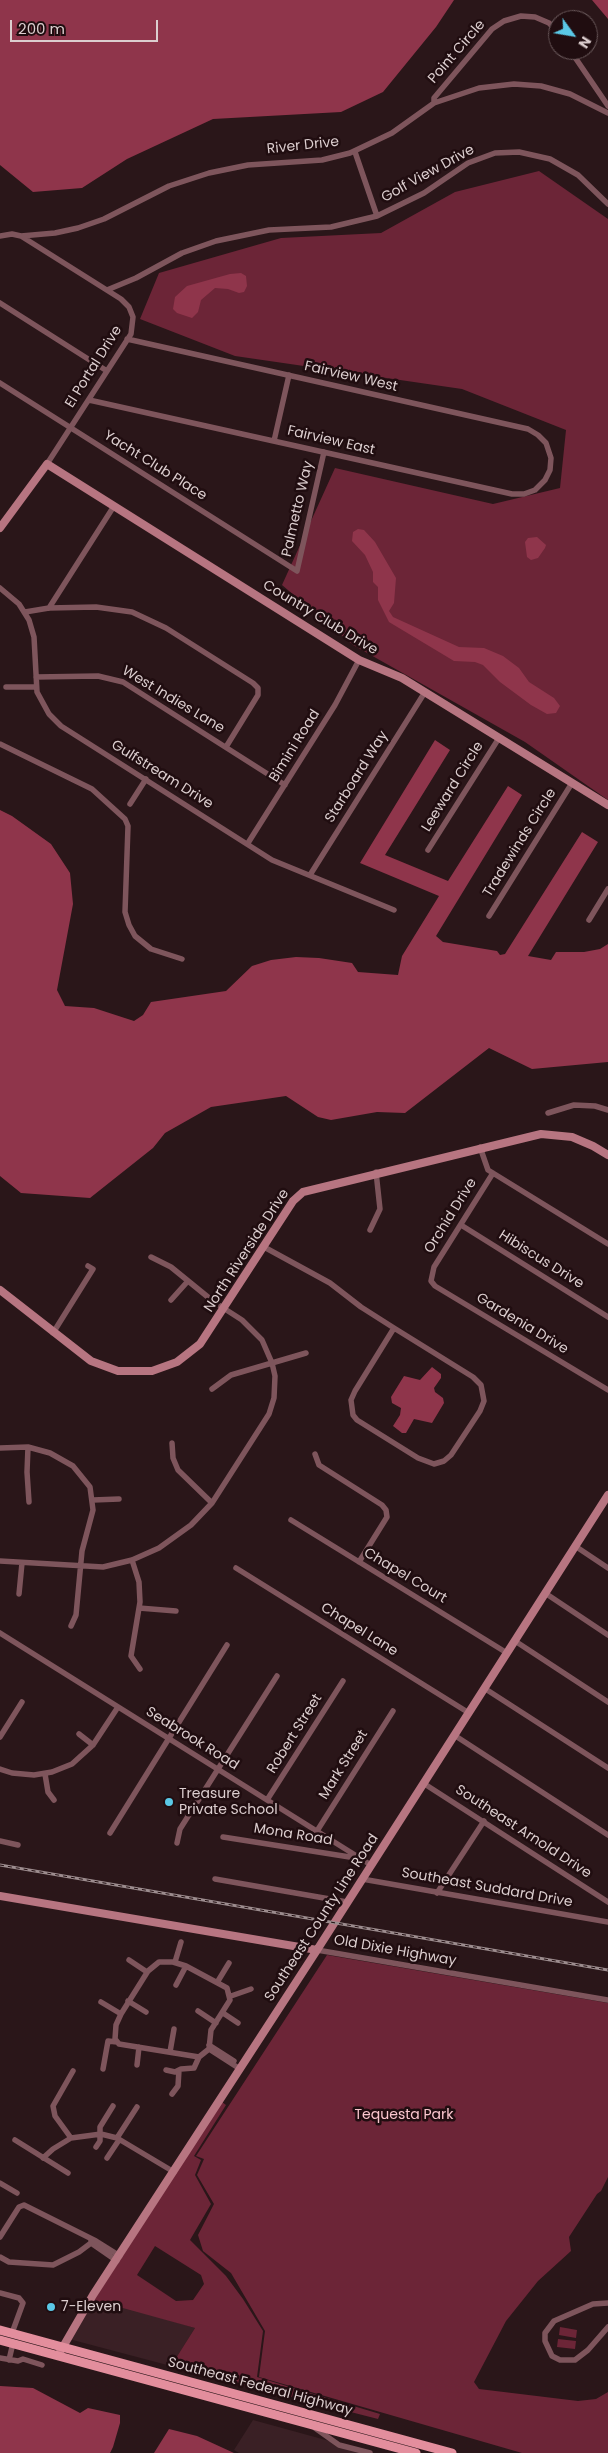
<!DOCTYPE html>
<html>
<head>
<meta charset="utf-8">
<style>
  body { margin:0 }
  #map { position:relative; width:608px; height:2453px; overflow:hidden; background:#2a1619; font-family:Poppins,sans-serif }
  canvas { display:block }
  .north { position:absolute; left:548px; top:10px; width:50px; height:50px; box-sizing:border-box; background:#200d10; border:1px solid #6b5a5c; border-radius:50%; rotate:122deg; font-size:14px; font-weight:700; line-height:20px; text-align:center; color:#dccecf }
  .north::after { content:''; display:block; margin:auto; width:18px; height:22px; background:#5ac8e6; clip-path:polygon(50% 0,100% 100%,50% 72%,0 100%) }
  .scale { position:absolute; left:10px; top:20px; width:148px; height:22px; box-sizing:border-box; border:2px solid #dccecf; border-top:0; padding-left:6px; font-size:15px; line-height:18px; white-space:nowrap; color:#dccecf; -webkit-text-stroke:4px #200d10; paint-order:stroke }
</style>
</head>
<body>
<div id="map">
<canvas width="608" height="2453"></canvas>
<div class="north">N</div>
<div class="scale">200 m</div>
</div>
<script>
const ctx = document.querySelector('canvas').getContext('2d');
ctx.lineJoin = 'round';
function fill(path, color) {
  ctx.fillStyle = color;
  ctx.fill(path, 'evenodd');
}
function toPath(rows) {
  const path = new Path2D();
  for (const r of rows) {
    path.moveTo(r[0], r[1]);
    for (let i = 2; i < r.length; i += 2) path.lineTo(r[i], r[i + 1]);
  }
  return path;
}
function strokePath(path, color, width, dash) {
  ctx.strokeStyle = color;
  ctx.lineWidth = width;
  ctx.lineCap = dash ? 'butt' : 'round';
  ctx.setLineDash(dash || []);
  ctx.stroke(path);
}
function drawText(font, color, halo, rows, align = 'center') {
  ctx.font = font + ' Poppins,sans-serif';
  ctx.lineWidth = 5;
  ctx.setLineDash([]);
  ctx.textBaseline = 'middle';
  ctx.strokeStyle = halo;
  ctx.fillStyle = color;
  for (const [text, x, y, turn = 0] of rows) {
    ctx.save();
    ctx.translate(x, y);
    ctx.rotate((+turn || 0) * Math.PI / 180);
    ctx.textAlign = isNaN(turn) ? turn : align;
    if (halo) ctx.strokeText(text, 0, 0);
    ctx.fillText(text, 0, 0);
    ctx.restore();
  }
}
fill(toPath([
  [94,2300,115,2304,195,2328,171,2366,69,2339],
  [253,2420,373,2453,239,2453,234,2450]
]), '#3a2025');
fill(toPath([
  [539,171,608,219,608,800,525,742,353,645,282,585,335,468,493,504,560,488,566,430,462,389,235,356,140,319,159,273,281,238,381,233,455,192],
  [327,1955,608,2003,608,2177,601,2191,597,2194,569,2237,571,2251,538,2281,506,2321,474,2382,479,2389,578,2401,596,2399,608,2392,608,2453,522,2453,259,2377,265,2331,231,2273,203,2251,198,2235,214,2204,197,2175,204,2159,196,2156],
  [222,2102,226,2105,194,2156,201,2160,195,2175,211,2204,190,2240,226,2276,243,2299,263,2331,257,2377,380,2414,378,2419,171,2366,195,2328,94,2300],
  [155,2246,201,2275,204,2284,193,2300,176,2301,137,2275],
  [560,2327,577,2330,576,2338,559,2335],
  [558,2339,576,2341,575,2349,557,2347]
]), '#6c2537');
fill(toPath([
  [0,0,454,0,436,27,383,92,341,112,213,119,127,159,82,188,33,192,0,165],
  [592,0,608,0,608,19],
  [230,274,241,273,246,276,247,286,244,292,239,293,228,289,215,288,201,300,198,312,192,318,177,313,173,309,175,297,187,286],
  [358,529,364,530,375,542,396,578,394,603,389,611,393,617,459,647,484,648,503,656,519,668,529,682,554,698,560,706,556,713,547,714,531,705,500,682,483,665,475,662,454,661,389,622,378,600,378,587,373,582,373,572,365,555,352,541,353,532],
  [537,537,546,545,545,548,538,558,531,560,527,557,525,542,528,538],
  [435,740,450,750,385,855,448,881,508,786,522,795,436,936,443,942,497,951,500,955,505,954,582,832,598,842,528,956,551,960,556,952,584,952,600,949,608,944,608,1062,532,1069,489,1048,405,1113,377,1112,331,1120,318,1117,286,1096,211,1107,165,1133,153,1148,90,1198,21,1193,0,1176,0,810,12,816,51,844,70,873,73,904,57,990,65,1006,94,1008,134,1021,143,1015,151,1002,226,991,252,966,271,960,296,957,319,958,352,963,358,972,398,975,402,956,439,896,360,863],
  [432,1367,441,1374,441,1378,434,1388,435,1392,443,1398,444,1403,432,1423,414,1419,406,1433,402,1433,393,1426,400,1415,401,1408,392,1403,391,1397,404,1376,420,1380],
  [0,2386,33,2388,80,2413,88,2408,120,2415,120,2423,113,2447,110,2453,0,2453],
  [169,2429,197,2436,234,2453,154,2453]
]), '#8f354b');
strokePath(toPath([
  [570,50,608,106],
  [434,103,434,98,492,29,504,21,521,16,535,17,549,23,558,32],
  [355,152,377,216],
  [0,236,12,234,21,236,121,299,129,307,133,317,131,334,47,464],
  [21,236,55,233,78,228,104,219,169,186,209,173,248,165,322,160,350,153,392,133,434,103,479,88,514,84,541,86,570,94,608,113],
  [107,290,136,278,182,253,216,241,269,230,331,227,377,216,424,193,468,163,495,153,519,152,550,159,578,175,608,204],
  [0,303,107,371],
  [0,383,297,571,324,452],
  [89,400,512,494,524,494,535,490,545,480,550,470,551,458,546,443,538,435,528,429,127,339],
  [274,441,289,375],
  [0,588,19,604,29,620,34,637,37,692,49,714,61,726,272,860,394,910],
  [49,608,114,506],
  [25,612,49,608,96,607,132,612,166,628,253,683,258,688,258,695,226,747],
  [36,677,98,676,123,682,285,785],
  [6,687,36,687],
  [0,744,92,789,125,819,128,826,125,912,129,925,135,936,151,949,182,959],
  [130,804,146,779],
  [248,843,335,705,359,660],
  [428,850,499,738],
  [310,875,425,692],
  [489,916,572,783],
  [589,920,608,889],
  [548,1113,574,1105,595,1106,608,1110],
  [480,1147,488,1170,608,1244],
  [493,1173,434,1267,431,1281,435,1286,608,1390],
  [461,1225,608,1317],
  [370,1230,380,1209,376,1172],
  [264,1247,330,1283,361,1307,394,1328,473,1377,481,1385,484,1401,480,1411,451,1455,444,1461,434,1464,418,1458,357,1420,353,1415,351,1400,355,1391,394,1328],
  [171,1300,188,1281],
  [53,1333,93,1269,88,1266],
  [212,1389,231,1375,306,1353],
  [172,1443,173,1458,178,1470,212,1503],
  [28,1447,27,1472,29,1502],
  [0,1448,28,1447,50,1453,73,1466,90,1487,93,1510,82,1551,76,1615,71,1626],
  [315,1454,319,1465,382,1505,386,1510,387,1517,359,1562],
  [93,1500,119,1499],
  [291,1520,507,1653],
  [575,1546,608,1568],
  [132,1560,139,1582,140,1602,131,1656,140,1669],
  [0,1561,103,1567,132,1560,159,1548,191,1525,212,1503,269,1414,274,1398,275,1376,272,1363,262,1340,242,1320,214,1302,171,1267,151,1257],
  [236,1568,469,1713],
  [545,1593,608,1635],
  [19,1594,22,1563],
  [139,1608,176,1611],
  [0,1633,371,1865],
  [515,1641,608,1702],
  [484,1688,608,1768],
  [79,1734,93,1745],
  [454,1735,608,1835],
  [0,1737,22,1702],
  [0,1769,12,1773,34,1775,52,1772,72,1764,93,1745,118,1707],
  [45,1774,48,1792,54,1800],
  [423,1783,608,1902],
  [267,1800,343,1681],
  [317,1831,393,1711],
  [110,1833,227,1645],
  [223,1837,356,1858],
  [0,1841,18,1845],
  [177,1843,180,1829,277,1676],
  [215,1879,347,1902],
  [362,1879,608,1922],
  [437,1893,484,1821],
  [317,1950,608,2000],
  [129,1960,147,1972],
  [175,1962,181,1942],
  [218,1981,229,1963],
  [176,1985,186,1966],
  [231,1996,251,1989],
  [128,2001,146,2012],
  [101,2002,121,2014],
  [198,2011,216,2023],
  [223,2013,238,2023],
  [209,2045,234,2061],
  [170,2052,174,2029],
  [199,2057,119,2044,115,2039,116,2025,121,2014,148,1971,159,1962,173,1962,186,1966,227,1988,230,2000,211,2030,209,2049,240,2069],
  [137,2065,139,2047],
  [103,2069,108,2041,117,2042],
  [166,2070,175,2072,181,2069,194,2068,199,2057,209,2049],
  [172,2094,178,2086,179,2070],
  [71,2138,55,2116,53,2106,73,2071],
  [117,2138,137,2107],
  [15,2140,68,2173],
  [96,2147,100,2141,100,2127,113,2106],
  [43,2158,53,2149,71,2138,101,2134,117,2138,174,2172],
  [107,2158,119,2140],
  [0,2183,17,2193],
  [0,2237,19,2207,24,2205,96,2241,120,2256],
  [91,2243,117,2261],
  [0,2257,9,2262,53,2265,79,2252,91,2243,91,2240],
  [0,2293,19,2298,23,2303,12,2333],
  [608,2303,593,2304,554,2321,545,2333,545,2341,552,2356,560,2360,575,2360,588,2350,608,2327],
  [0,2358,18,2361,23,2359,42,2365],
  [9,2360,13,2343],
  [315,2428,339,2445,370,2453]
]), '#7e555c', 5.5);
strokePath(toPath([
  [0,528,47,464,359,660,402,678,608,805],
  [0,1290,91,1361,118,1371,152,1371,177,1362,200,1344,293,1201,303,1192,541,1134,572,1137,593,1146,608,1155],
  [0,1896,317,1950],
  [60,2352,93,2295,317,1950,608,1495]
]), '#b77581', 8);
strokePath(toPath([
  [0,2330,452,2453],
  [0,2340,416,2453]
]), '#e38e9d', 9);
const rail = toPath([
  [0,1865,608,1970]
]);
strokePath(rail, '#9c8c8e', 3);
strokePath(rail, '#200d10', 1, [4]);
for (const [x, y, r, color] of [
  [169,1802,5,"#5ac8e6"],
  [51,2307,5,"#5ac8e6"]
]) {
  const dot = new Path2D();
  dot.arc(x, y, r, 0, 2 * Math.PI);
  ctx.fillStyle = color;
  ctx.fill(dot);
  strokePath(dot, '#200d10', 2);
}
drawText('14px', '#dccecf', '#200d10', [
  ["Point Circle",457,52,-49],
  ["River Drive",303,146,-6],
  ["Golf View Drive",428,174,-29],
  ["El Portal Drive",94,367,-58],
  ["Fairview West",351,377,13],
  ["Fairview East",331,441,13],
  ["Yacht Club Place",155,466,32],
  ["Palmetto Way",298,509,-77],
  ["Country Club Drive",320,618,31],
  ["West Indies Lane",173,700,31],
  ["Bimini Road",295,746,-58],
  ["Gulfstream Drive",162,775,32],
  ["Starboard Way",357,777,-58],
  ["Leeward Circle",453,787,-58],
  ["Tradewinds Circle",520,843,-58],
  ["Orchid Drive",451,1216,-58],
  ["North Riverside Drive",247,1251,-57],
  ["Hibiscus Drive",541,1260,32],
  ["Gardenia Drive",522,1324,31],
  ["Chapel Court",405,1576,31],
  ["Chapel Lane",359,1630,32],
  ["Robert Street",295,1734,-58],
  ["Seabrook Road",192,1739,32],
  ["Mark Street",344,1765,-58],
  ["Southeast Arnold Drive",523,1832,33],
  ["Mona Road",293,1835,9],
  ["Southeast Suddard Drive",487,1888,10],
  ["Southeast County Line Road",322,1918,-57],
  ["Old Dixie Highway",395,1951,10],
  ["Southeast Federal Highway",260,2387,15]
]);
drawText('14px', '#dccecf', '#200d10', [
  ["Treasure",179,1794],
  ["Private School",179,1810],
  ["7-Eleven",61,2307]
], 'left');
drawText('14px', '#fbc6ce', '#200d10', [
  ["Tequesta Park",404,2115]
]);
</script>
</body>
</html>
